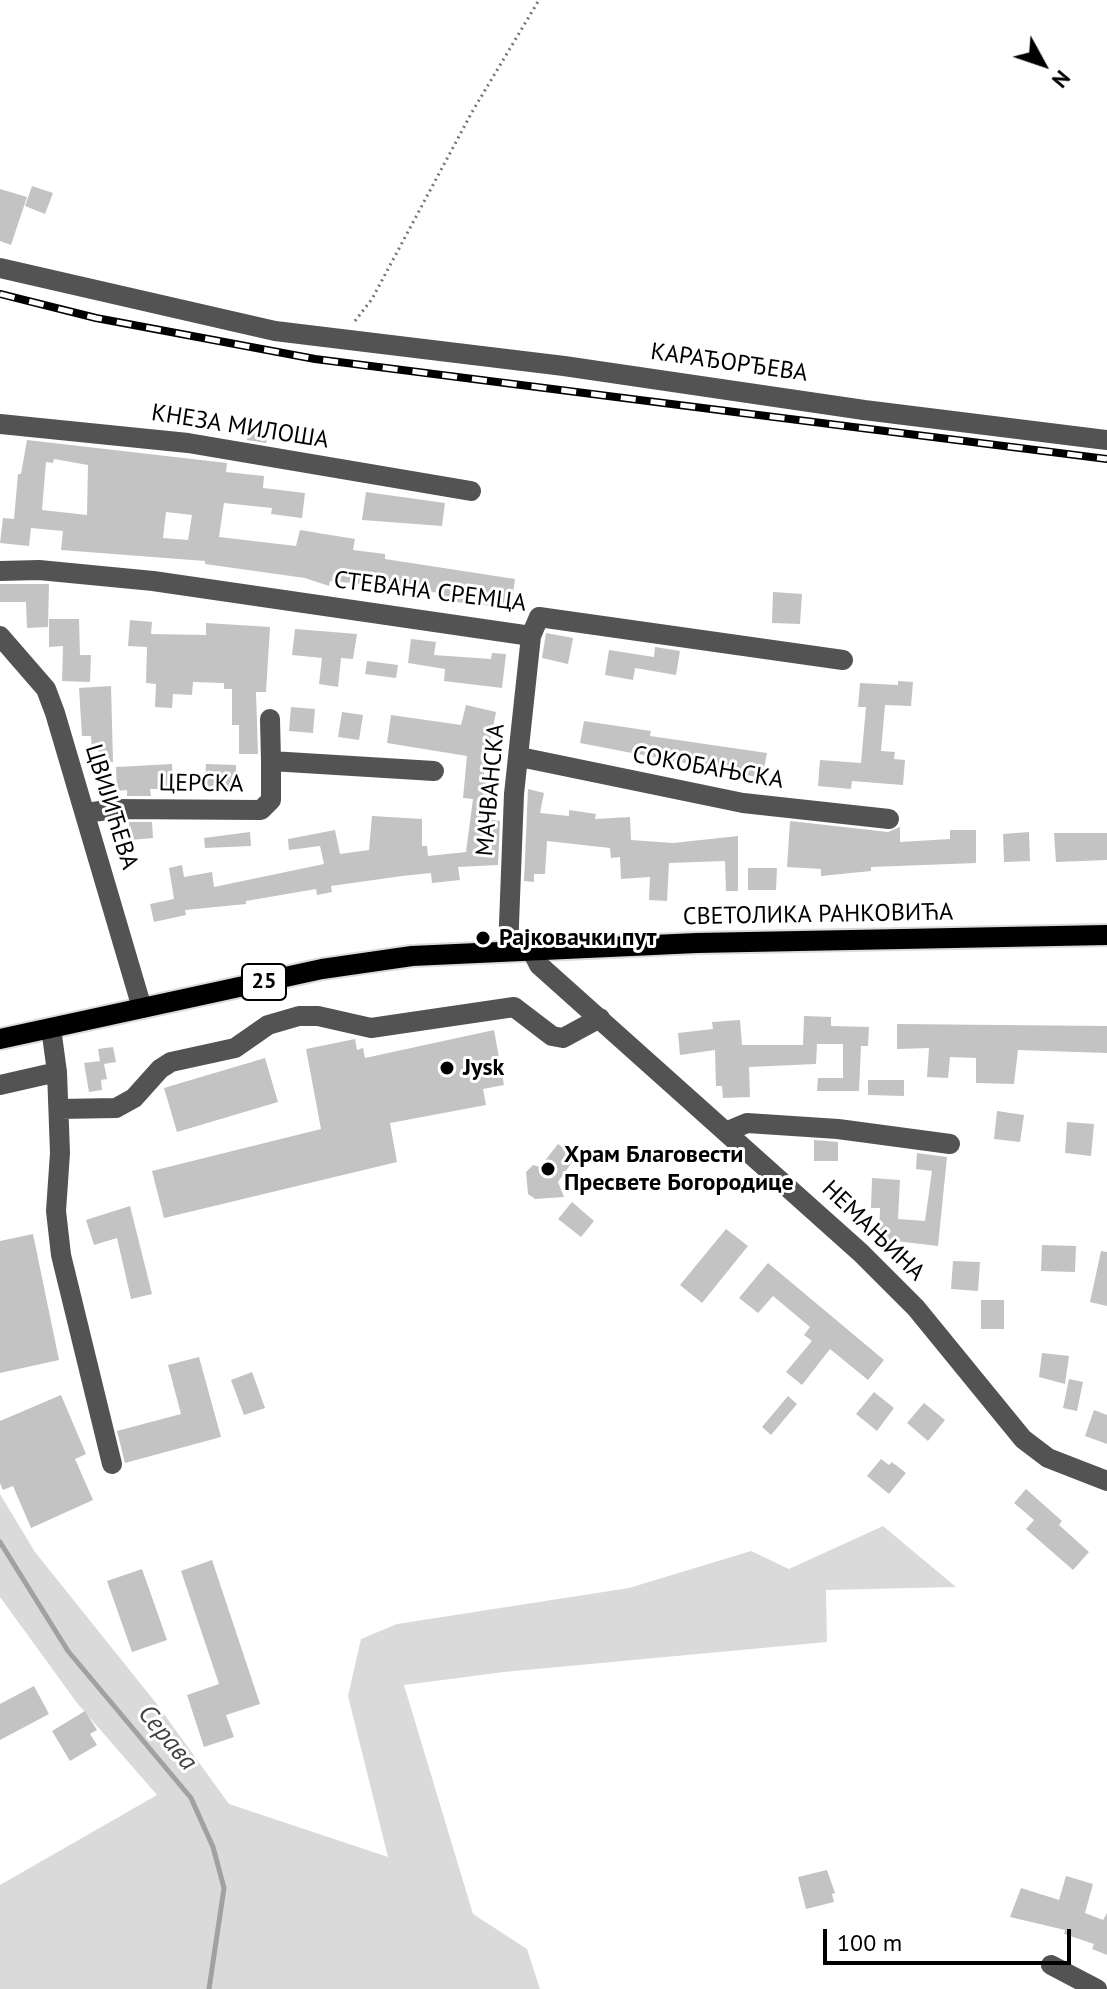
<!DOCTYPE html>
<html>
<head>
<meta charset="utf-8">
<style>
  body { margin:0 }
  #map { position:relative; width:1107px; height:1989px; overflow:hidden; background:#fff; font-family:"PT Sans",sans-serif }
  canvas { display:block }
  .north { position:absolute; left:1003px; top:24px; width:80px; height:80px; -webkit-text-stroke:6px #fff; paint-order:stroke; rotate:130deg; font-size:22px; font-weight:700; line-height:32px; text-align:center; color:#000 }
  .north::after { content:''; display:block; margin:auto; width:28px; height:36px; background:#000; clip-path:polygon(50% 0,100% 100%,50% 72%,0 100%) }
  .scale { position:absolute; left:823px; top:1929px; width:248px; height:36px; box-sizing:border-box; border:4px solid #000; border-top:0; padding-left:10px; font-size:24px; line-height:28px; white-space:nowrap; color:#000; -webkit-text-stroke:6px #fff; paint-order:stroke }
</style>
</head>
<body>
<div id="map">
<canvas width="1107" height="1989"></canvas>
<div class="north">N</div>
<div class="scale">100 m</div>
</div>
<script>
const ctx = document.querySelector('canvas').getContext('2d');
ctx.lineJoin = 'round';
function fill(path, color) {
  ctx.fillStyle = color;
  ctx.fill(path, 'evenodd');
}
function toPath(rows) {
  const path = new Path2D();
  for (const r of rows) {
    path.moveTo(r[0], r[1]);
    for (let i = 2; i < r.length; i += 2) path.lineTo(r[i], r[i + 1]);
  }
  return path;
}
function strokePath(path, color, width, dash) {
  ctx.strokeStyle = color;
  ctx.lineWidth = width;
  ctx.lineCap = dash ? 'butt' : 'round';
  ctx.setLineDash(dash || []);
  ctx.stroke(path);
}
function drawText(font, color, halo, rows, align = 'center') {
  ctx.font = font + ' "PT Sans",sans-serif';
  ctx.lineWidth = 6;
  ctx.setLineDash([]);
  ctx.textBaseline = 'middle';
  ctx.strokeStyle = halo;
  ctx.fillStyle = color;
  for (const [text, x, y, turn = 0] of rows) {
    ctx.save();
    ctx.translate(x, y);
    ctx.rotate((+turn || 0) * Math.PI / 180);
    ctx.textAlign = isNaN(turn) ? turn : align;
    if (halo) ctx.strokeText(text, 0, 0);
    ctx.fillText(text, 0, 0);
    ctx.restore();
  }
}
fill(toPath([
  [0,1494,35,1552,156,1703,229,1804,388,1857,348,1696,361,1639,397,1624,629,1588,751,1551,789,1569,883,1526,956,1587,826,1590,827,1642,504,1672,404,1685,473,1914,527,1949,540,1989,0,1989,0,1885,157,1795,77,1703,0,1597]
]), '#dadada');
strokePath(toPath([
  [0,1542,68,1651,191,1798,213,1847,224,1888,209,1989]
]), '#a1a1a1', 5);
fill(toPath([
  [32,186,53,193,45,214,25,206],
  [0,189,27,197,11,245,0,241],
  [250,422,270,426,266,443,247,440],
  [27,440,227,463,226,472,264,476,263,488,305,493,302,518,271,514,272,508,224,503,219,537,296,546,300,530,355,539,353,550,385,554,385,559,515,579,511,607,469,604,439,599,440,593,382,586,330,581,329,586,305,578,205,564,205,561,61,550,63,531,31,528,29,546,0,543,3,518,14,519,18,474,21,474],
  [54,459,88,465,87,515,42,510,46,462,53,463],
  [166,512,192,515,188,540,163,538],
  [366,492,445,503,442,526,362,520],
  [0,584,49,584,48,627,27,628,26,602,0,602],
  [773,592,802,594,800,624,772,623],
  [49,619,79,619,80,655,91,655,90,682,62,681,63,646,49,647],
  [130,620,152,622,151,634,206,635,206,623,270,627,266,692,256,692,258,754,239,754,239,725,232,725,232,689,224,689,224,683,193,682,192,695,173,694,172,708,155,707,156,684,146,683,147,647,128,646],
  [295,629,357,634,353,659,341,658,338,687,319,684,322,658,292,655],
  [546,633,573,638,568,664,542,658],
  [411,639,436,642,434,655,491,659,492,653,506,654,502,688,444,681,445,669,408,663],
  [655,647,680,651,676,675,635,668,633,680,605,675,609,650,654,657],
  [367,661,398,665,396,678,365,674],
  [898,681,913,682,911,706,885,705,881,751,895,752,894,759,905,760,903,785,852,781,851,789,818,786,820,760,861,763,866,707,858,707,860,683,898,685],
  [111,686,113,762,100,762,99,751,92,751,91,736,82,736,79,688],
  [466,705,496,712,483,779,490,780,486,819,500,821,498,865,458,867,460,880,432,883,431,873,402,876,331,886,332,892,317,895,316,889,246,901,246,904,185,910,186,915,154,922,150,904,174,899,169,868,182,865,184,877,212,872,214,887,324,864,320,846,289,850,288,839,335,830,340,854,369,850,372,816,422,819,422,846,427,846,428,856,466,852,473,799,463,798,467,756,387,743,391,715,461,725],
  [291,707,315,709,313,733,289,731],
  [342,712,363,715,359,740,338,737],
  [584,721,651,731,650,736,767,753,762,778,580,743],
  [172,764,173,789,150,789,151,796,127,796,127,790,117,791,116,767],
  [206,764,236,765,236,789,205,789],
  [528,789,544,793,540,813,569,816,569,810,596,814,595,819,630,817,631,840,673,843,738,836,738,891,726,891,725,861,669,863,667,901,649,900,650,877,621,879,620,857,611,858,610,848,547,841,545,874,534,874,534,882,524,881],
  [790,821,888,832,900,827,900,842,950,839,950,830,976,830,976,863,871,867,871,871,821,876,821,869,787,867],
  [129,822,152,822,153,838,130,840],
  [250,832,251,846,205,848,204,838],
  [1029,832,1030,861,1004,862,1003,834],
  [1054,833,1107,833,1107,860,1056,862],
  [748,868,777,868,776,890,748,890],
  [804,1016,831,1017,831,1026,869,1027,868,1046,861,1046,859,1091,817,1091,818,1078,843,1078,843,1044,817,1044,816,1064,749,1067,750,1097,723,1098,722,1086,716,1086,715,1050,680,1055,678,1033,713,1029,712,1022,740,1020,742,1045,803,1045],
  [897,1024,1107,1026,1107,1053,1018,1050,1014,1084,976,1083,976,1058,950,1057,948,1078,927,1077,929,1048,897,1049],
  [494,1030,504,1085,483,1089,486,1105,390,1123,397,1162,164,1218,152,1171,321,1129,306,1049,355,1039,357,1050,363,1048,365,1058],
  [113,1047,116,1062,104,1064,107,1079,101,1080,102,1090,89,1092,84,1063,100,1061,98,1049],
  [265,1058,278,1102,177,1132,164,1088],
  [868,1080,904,1080,904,1096,868,1095],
  [997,1111,1024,1115,1020,1142,994,1139],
  [1067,1122,1094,1124,1091,1156,1065,1153],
  [814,1140,838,1142,838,1161,814,1161],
  [558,1144,576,1157,558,1182,564,1197,535,1199,528,1194,526,1172,533,1165,540,1167],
  [917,1153,947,1157,938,1246,879,1239,880,1208,871,1208,872,1178,900,1180,898,1219,925,1221,932,1171,916,1169],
  [572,1202,594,1221,581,1237,558,1219],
  [130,1206,152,1294,131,1299,117,1238,94,1245,86,1220],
  [726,1229,748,1246,702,1303,680,1285],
  [33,1234,59,1360,0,1373,0,1241],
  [1042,1245,1076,1246,1075,1272,1041,1271],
  [1101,1251,1107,1252,1107,1306,1090,1302],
  [953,1261,980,1262,978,1291,951,1289],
  [768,1263,884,1360,868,1380,830,1349,802,1385,786,1372,812,1341,804,1335,810,1327,773,1296,758,1313,739,1298],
  [981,1300,1004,1300,1004,1329,981,1329],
  [1042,1353,1069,1356,1065,1384,1039,1377],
  [199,1357,221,1437,125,1463,117,1431,181,1414,168,1365],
  [252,1372,265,1408,244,1415,231,1380],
  [1069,1379,1083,1382,1077,1411,1063,1408],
  [874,1392,894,1408,877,1431,856,1414],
  [61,1395,86,1454,75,1459,93,1500,31,1528,13,1486,3,1490,0,1483,0,1421],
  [788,1396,797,1404,771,1435,762,1427],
  [924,1403,945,1420,928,1441,907,1423],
  [1094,1410,1107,1415,1107,1444,1085,1436],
  [881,1459,889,1465,892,1462,906,1473,889,1494,867,1476],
  [1026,1489,1062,1521,1059,1525,1089,1552,1073,1570,1026,1529,1034,1520,1014,1503],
  [212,1560,260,1704,226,1715,234,1737,204,1747,187,1695,219,1684,181,1571],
  [142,1569,167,1640,132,1652,107,1581],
  [34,1686,49,1714,0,1740,0,1704],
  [85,1711,97,1730,90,1734,97,1745,70,1761,52,1731],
  [827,1870,835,1893,832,1894,834,1902,806,1909,798,1877],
  [1066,1876,1093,1884,1085,1913,1103,1920,1107,1913,1107,1955,1092,1949,1094,1944,1064,1934,1065,1930,1010,1917,1021,1888,1059,1900]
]), '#c3c3c3');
const major = toPath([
  [0,1039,322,969,412,956,697,943,1107,935]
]);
strokePath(major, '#dbdbdb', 24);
strokePath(toPath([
  [355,321,372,299,472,112,539,0]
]), '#757575', 3, [2, 4]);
strokePath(toPath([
  [0,268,275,331,564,366,864,410,1107,440],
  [0,424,188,443,471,491],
  [0,571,39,570,153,581,531,636],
  [0,636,46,689,55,713,142,1008],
  [270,719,271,761],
  [520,757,743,803,889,819],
  [86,813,114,809,261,810,271,800,271,761,434,771],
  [531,949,539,965,861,1253,916,1308,1023,1439,1048,1458,1107,1481],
  [508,950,514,794,531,636,539,617,843,660],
  [51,1028,57,1072,60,1153,56,1211,61,1255,112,1464],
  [0,1085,57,1072],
  [59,1109,116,1108,134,1098,160,1069,171,1062,235,1048,268,1025,299,1016,318,1016,371,1028,514,1007,552,1036,563,1038,600,1018],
  [728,1131,747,1123,838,1129,950,1144],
  [1051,1965,1097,1989]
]), '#535353', 20);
strokePath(major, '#000', 20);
const rail = toPath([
  [0,294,96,318,315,359,1107,459]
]);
strokePath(rail, '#000', 8);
strokePath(rail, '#fff', 5, [15]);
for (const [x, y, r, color] of [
  [483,938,8,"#000"],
  [447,1068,8,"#000"],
  [548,1169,8,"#000"]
]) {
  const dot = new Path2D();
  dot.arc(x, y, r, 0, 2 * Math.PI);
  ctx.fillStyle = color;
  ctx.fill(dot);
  strokePath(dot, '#fff', 3);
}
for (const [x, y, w] of [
  [264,982,44]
]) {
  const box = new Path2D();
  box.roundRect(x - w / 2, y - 18, w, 36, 6);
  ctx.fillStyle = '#fff';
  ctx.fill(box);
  strokePath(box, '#000', 2);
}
drawText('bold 22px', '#000', null, [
  ["25",264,982]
]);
drawText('24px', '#000', '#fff', [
  ["КАРАЂОРЂЕВА",729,363,8],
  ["КНЕЗА МИЛОША",240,427,9],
  ["СТЕВАНА СРЕМЦА",430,592,7],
  ["СОКОБАЊСКА",708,768,10],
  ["ЦЕРСКА",201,784,1],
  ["МАЧВАНСКА",491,790,-85],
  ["ЦВИЈИЋЕВА",111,807,73],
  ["СВЕТОЛИКА РАНКОВИЋА",818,915,-1],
  ["НЕМАЊИНА",873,1231,44]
]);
drawText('bold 24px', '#000', '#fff', [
  ["Рајковачки пут",499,938],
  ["Jysk",463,1068],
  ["Храм Благовести",564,1155],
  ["Пресвете Богородице",564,1183]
], 'left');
drawText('italic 26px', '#424242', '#fff', [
  ["Серава",167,1738,50]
]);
</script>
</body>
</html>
